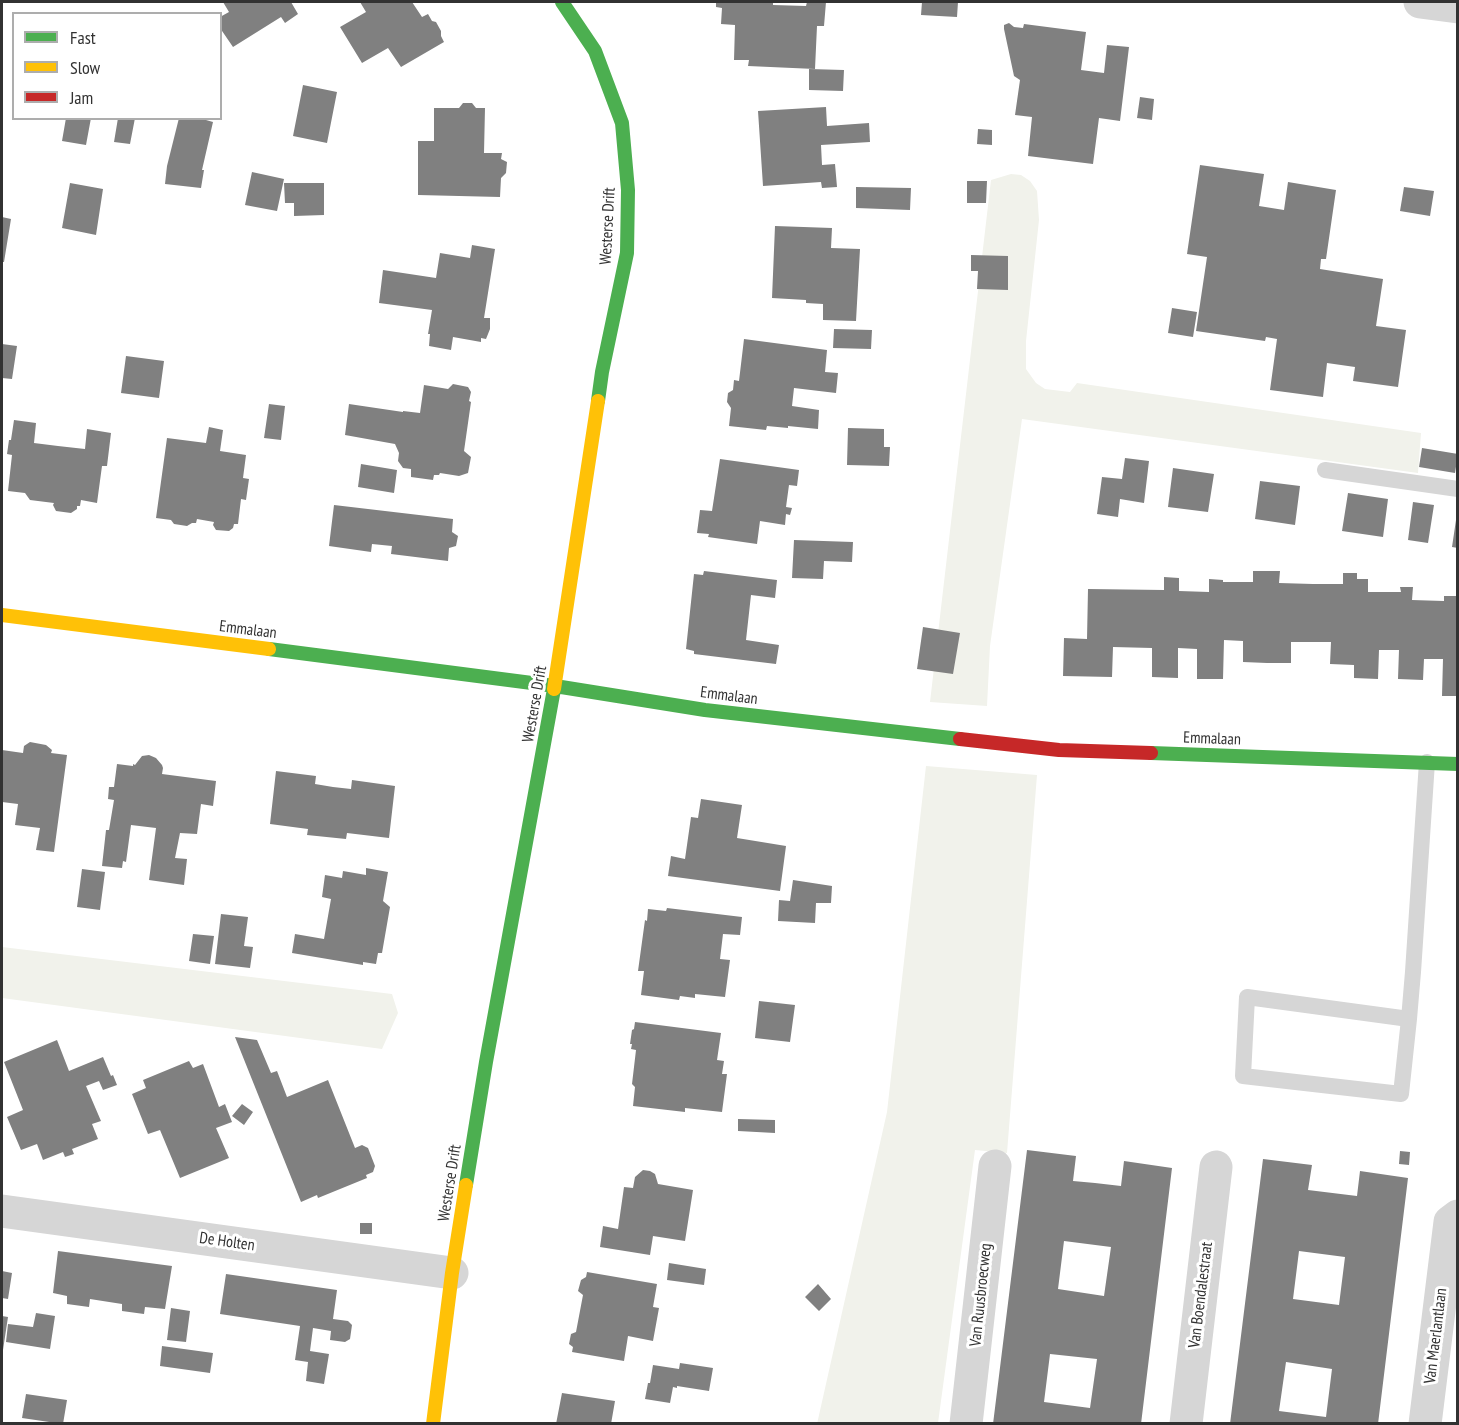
<!DOCTYPE html>
<html>
<head>
<meta charset="utf-8">
<style>
  body { margin:0 }
  #map { position:relative; width:1459px; height:1425px; overflow:hidden; background:#fff; font-family:"PT Sans Narrow",sans-serif }
  canvas { display:block }
  .frame { position:absolute; inset:0; border:3px solid #323232; pointer-events:none }
  .legend { position:absolute; left:12px; top:12px; width:210px; height:108px; box-sizing:border-box; background:#fff; border:2px solid #adadad; margin:0; padding:8px 10px; list-style:none; font-size:18px; color:#323232 }
  .legend li { display:flex; align-items:center; gap:12px; height:30px }
  .legend b { width:30px; border:2px solid #adadad }
</style>
</head>
<body>
<div id="map">
<canvas width="1459" height="1425"></canvas>
<div class="frame"></div>
<ul class="legend">
<li><b style="height:8px;background:#4caf50"></b>Fast</li>
<li><b style="height:8px;background:#ffc107"></b>Slow</li>
<li><b style="height:8px;background:#c62828"></b>Jam</li>
</ul>
</div>
<script>
const ctx = document.querySelector('canvas').getContext('2d');
ctx.lineJoin = 'round';
function fill(path, color) {
  ctx.fillStyle = color;
  ctx.fill(path, 'evenodd');
}
function toPath(rows) {
  const path = new Path2D();
  for (const r of rows) {
    path.moveTo(r[0], r[1]);
    for (let i = 2; i < r.length; i += 2) path.lineTo(r[i], r[i + 1]);
  }
  return path;
}
function strokePath(path, color, width, dash) {
  ctx.strokeStyle = color;
  ctx.lineWidth = width;
  ctx.lineCap = dash ? 'butt' : 'round';
  ctx.setLineDash(dash || []);
  ctx.stroke(path);
}
function drawText(font, color, halo, rows, align = 'center') {
  ctx.font = font + ' "PT Sans Narrow",sans-serif';
  ctx.lineWidth = 6;
  ctx.setLineDash([]);
  ctx.textBaseline = 'middle';
  ctx.strokeStyle = halo;
  ctx.fillStyle = color;
  for (const [text, x, y, turn = 0] of rows) {
    ctx.save();
    ctx.translate(x, y);
    ctx.rotate((+turn || 0) * Math.PI / 180);
    ctx.textAlign = isNaN(turn) ? turn : align;
    if (halo) ctx.strokeText(text, 0, 0);
    ctx.fillText(text, 0, 0);
    ctx.restore();
  }
}
fill(toPath([
  [1011,174,1021,175,1030,181,1037,191,1039,220,1026,341,1026,369,1036,383,1045,389,1070,392,1077,383,1421,433,1418,473,1022,419,990,646,987,706,930,702,991,180],
  [926,766,1037,775,1007,1153,975,1150,938,1423,817,1424,887,1112],
  [2,947,392,994,398,1013,382,1049,2,998]
]), '#f1f2eb');
fill(toPath([
  [223,2,291,2,298,14,285,23,281,17,233,47,220,28,220,17,229,12],
  [360,2,412,2,422,17,428,14,432,21,436,22,441,31,441,36,444,42,401,67,388,48,362,63,340,27,366,12],
  [716,2,773,2,773,5,806,6,807,2,826,2,824,26,817,26,815,69,748,66,749,60,734,60,735,25,721,24,722,8,716,7],
  [922,2,958,2,957,17,921,15],
  [1009,23,1014,27,1023,28,1024,24,1086,32,1081,70,1104,73,1107,45,1129,47,1120,121,1099,118,1093,164,1028,156,1032,117,1015,115,1020,80,1014,76,1004,29,1004,25],
  [809,69,844,70,843,91,809,90],
  [303,85,337,92,327,143,293,136],
  [1140,97,1154,99,1152,120,1137,118],
  [463,103,472,103,476,108,485,108,484,153,502,153,501,159,507,162,506,173,501,178,500,197,418,195,418,141,434,141,434,108,459,108],
  [826,107,827,126,869,123,870,142,821,145,822,165,835,164,837,187,822,188,821,182,763,186,758,111],
  [66,118,91,118,86,145,62,141],
  [118,118,135,118,130,144,114,142],
  [179,118,199,118,213,122,202,170,204,170,201,188,165,184,167,166],
  [978,129,992,130,992,145,977,144],
  [1200,165,1264,174,1259,206,1284,210,1288,182,1336,190,1326,259,1321,259,1320,269,1383,279,1376,326,1406,330,1398,387,1353,381,1355,367,1327,363,1323,397,1270,390,1277,339,1266,337,1265,341,1196,331,1207,257,1187,254],
  [252,172,284,179,277,211,245,205],
  [967,181,987,181,986,203,967,203],
  [70,183,103,189,96,235,62,228],
  [284,183,324,183,324,215,294,216,294,203,285,203],
  [856,187,911,188,910,210,856,208],
  [1404,187,1434,191,1430,216,1400,211],
  [2,217,11,219,4,262,2,262],
  [775,226,832,228,831,248,860,249,856,321,823,320,823,304,806,303,806,300,772,298],
  [472,245,495,249,484,318,490,318,490,329,486,339,481,338,481,342,453,337,451,350,429,346,430,334,428,334,432,310,379,303,383,270,436,278,440,253,470,258],
  [971,255,1008,256,1008,290,977,289,978,271,971,271],
  [1172,308,1197,312,1193,337,1168,333],
  [834,329,872,330,871,349,833,348],
  [744,339,827,350,825,372,838,373,836,393,794,388,792,406,819,410,818,429,788,426,788,428,767,426,766,430,729,426,731,408,727,402,728,393,733,390,734,380,739,381],
  [2,344,17,346,12,379,2,378],
  [126,356,164,361,159,398,121,393],
  [453,384,468,387,471,392,469,401,471,402,464,451,471,457,468,473,459,476,440,473,439,475,434,475,433,480,411,477,411,469,403,468,398,461,399,453,395,444,345,435,349,404,403,412,403,411,420,413,424,385,448,389],
  [269,404,285,406,281,440,264,438],
  [14,420,36,423,34,443,58,446,85,449,87,429,111,433,107,466,102,466,97,503,81,500,80,506,77,506,77,509,71,513,56,511,53,505,54,503,30,500,25,493,8,491,12,455,7,454,9,440,11,440],
  [209,427,223,430,220,451,246,455,243,478,249,479,246,500,241,499,238,524,234,524,233,528,229,531,216,530,213,525,214,522,197,519,196,523,192,523,187,526,174,524,171,520,156,518,167,438,206,443],
  [848,428,884,429,884,447,890,447,889,466,847,465],
  [1422,448,1458,454,1455,473,1419,467],
  [1125,458,1149,461,1144,503,1120,499,1118,517,1097,514,1102,477,1122,479],
  [720,459,799,470,797,486,789,485,786,507,792,508,790,515,786,514,785,525,760,521,757,544,708,537,709,534,697,533,700,510,712,511],
  [361,464,397,470,394,493,358,487],
  [1173,468,1214,474,1208,512,1168,507],
  [1260,481,1300,486,1295,525,1255,519],
  [1348,493,1388,499,1383,537,1342,531],
  [1413,502,1434,505,1428,543,1408,540],
  [334,505,453,519,452,532,458,536,456,546,449,548,448,561,391,554,392,546,372,544,371,552,329,546],
  [1456,520,1458,520,1458,548,1452,547],
  [794,540,853,542,852,562,824,561,823,579,792,578],
  [704,571,777,580,775,598,751,595,746,640,779,645,776,664,694,654,694,651,686,649,694,574,703,575],
  [1253,571,1280,571,1279,583,1313,584,1343,584,1343,573,1357,573,1357,579,1368,579,1368,592,1401,592,1400,587,1413,587,1412,600,1444,601,1444,596,1457,596,1458,696,1442,696,1443,659,1424,659,1423,680,1398,679,1399,650,1379,650,1378,679,1354,678,1354,665,1330,664,1331,642,1291,642,1291,663,1267,663,1243,662,1243,641,1224,640,1223,679,1197,679,1197,649,1178,648,1178,678,1152,677,1152,648,1113,647,1112,677,1063,676,1064,638,1087,639,1088,589,1164,590,1164,577,1179,578,1179,591,1209,592,1209,579,1223,580,1223,582,1253,582],
  [923,627,960,633,953,674,917,669],
  [30,742,46,745,52,750,51,753,67,755,54,852,36,850,40,828,15,825,18,804,2,802,2,750,23,753,24,746],
  [149,755,156,758,162,765,163,768,162,774,216,781,213,806,201,804,197,834,180,833,175,858,187,859,184,885,149,880,156,828,131,825,126,862,123,861,122,868,102,866,106,830,109,830,114,800,108,799,109,787,114,787,117,764,133,766,133,764,135,765,142,756],
  [276,771,316,776,315,784,333,787,351,789,352,780,395,786,389,838,347,833,346,839,307,835,308,829,270,824],
  [701,799,742,805,737,838,786,846,780,891,668,876,671,856,685,859,691,817,698,818],
  [366,868,388,872,383,901,390,907,382,953,378,953,376,964,363,962,363,965,292,953,295,934,324,939,331,899,322,897,325,875,342,878,343,871,366,875],
  [82,869,105,872,100,910,77,907],
  [793,880,832,886,831,903,816,903,815,923,778,921,779,900,790,901],
  [667,908,742,917,740,935,723,934,720,959,730,960,725,997,695,994,695,998,680,996,679,1000,641,995,644,971,638,971,645,920,647,921,648,909,666,911],
  [221,914,248,917,244,946,253,947,250,968,215,964],
  [193,934,214,936,210,964,189,961],
  [759,1001,795,1005,790,1042,755,1038],
  [635,1022,721,1033,717,1060,724,1061,722,1074,727,1074,722,1112,685,1108,685,1112,633,1106,635,1087,632,1084,636,1050,631,1049,632,1044,630,1044,632,1030,634,1029],
  [235,1037,257,1040,271,1073,277,1071,287,1097,328,1080,355,1148,362,1145,368,1148,375,1166,373,1172,366,1175,367,1178,318,1198,317,1195,301,1202],
  [57,1040,69,1071,103,1057,111,1076,113,1075,117,1085,103,1090,99,1081,86,1086,101,1121,92,1124,98,1139,72,1149,74,1154,65,1157,63,1152,43,1160,37,1144,21,1150,7,1117,23,1110,4,1062],
  [189,1061,193,1068,203,1064,219,1107,225,1104,232,1122,216,1128,229,1158,180,1178,160,1130,148,1134,132,1094,146,1088,143,1080],
  [242,1104,253,1112,244,1125,232,1116],
  [738,1119,775,1120,775,1133,738,1131],
  [1027,1150,1076,1156,1073,1181,1095,1183,1121,1186,1124,1161,1172,1168,1141,1424,993,1424],
  [1064,1241,1111,1247,1104,1296,1058,1289],
  [1050,1354,1097,1359,1090,1408,1044,1402],
  [1400,1151,1410,1152,1409,1165,1399,1164],
  [1263,1159,1312,1165,1308,1190,1357,1196,1360,1171,1408,1178,1378,1424,1230,1424],
  [1299,1251,1345,1257,1339,1305,1293,1299],
  [1286,1362,1332,1369,1326,1417,1279,1411],
  [643,1170,650,1171,655,1174,658,1184,693,1190,685,1241,653,1236,650,1255,600,1247,603,1226,618,1229,624,1187,633,1188,635,1177],
  [360,1223,372,1223,372,1234,360,1234],
  [58,1251,172,1266,165,1309,145,1307,144,1314,122,1311,122,1304,90,1299,89,1307,67,1304,67,1296,53,1293],
  [669,1263,706,1269,704,1285,667,1280],
  [2,1271,12,1273,8,1299,2,1298],
  [587,1272,657,1284,653,1307,659,1308,653,1341,628,1336,624,1361,572,1352,573,1347,569,1344,571,1334,576,1332,583,1295,578,1291,581,1280,586,1277],
  [226,1274,337,1290,333,1319,348,1321,352,1325,350,1339,345,1342,330,1340,331,1331,313,1328,310,1351,329,1354,324,1384,306,1381,308,1362,295,1360,300,1326,220,1314],
  [818,1284,831,1299,819,1311,805,1297],
  [171,1308,190,1311,186,1342,167,1340],
  [36,1313,55,1316,50,1349,6,1342,8,1324,33,1327],
  [2,1316,8,1317,3,1350,2,1350],
  [162,1346,213,1353,210,1373,160,1366],
  [680,1363,713,1368,709,1391,677,1386,677,1388,673,1387,670,1403,645,1399,648,1383,650,1383,653,1365,679,1369],
  [562,1393,615,1401,611,1424,556,1424],
  [26,1394,67,1400,63,1424,22,1418]
]), '#808080');
strokePath(toPath([
  [1325,470,1458,489],
  [1409,1019,1247,997,1243,1076,1401,1094,1409,1019,1413,972,1427,762]
]), '#d6d6d6', 16);
strokePath(toPath([
  [1420,2,1458,7],
  [2,1211,452,1273],
  [966,1424,995,1166],
  [1186,1424,1216,1167],
  [1425,1424,1450,1222,1458,1216]
]), '#d6d6d6', 33);
strokePath(toPath([
  [562,2,595,51,622,123,628,190,627,253,602,372,598,401],
  [269,649,555,686,705,710,960,739],
  [1151,753,1458,764],
  [466,1185,486,1062,554,689]
]), '#4caf50', 14);
strokePath(toPath([
  [2,615,269,649],
  [554,689,598,401],
  [433,1424,452,1273,466,1185]
]), '#ffc107', 14);
strokePath(toPath([
  [960,739,1059,750,1151,753]
]), '#c62828', 14);
drawText('16px', '#323232', '#fff', [
  ["Westerse Drift",608,226,-87],
  ["Emmalaan",248,630,7],
  ["Emmalaan",729,696,7],
  ["Westerse Drift",535,704,-80],
  ["Emmalaan",1212,739,2],
  ["Westerse Drift",450,1183,-81],
  ["De Holten",227,1242,8],
  ["Van Ruusbroecweg",981,1295,-84],
  ["Van Boendalestraat",1201,1295,-83],
  ["Van Maerlantlaan",1436,1336,-83]
]);
</script>
</body>
</html>
